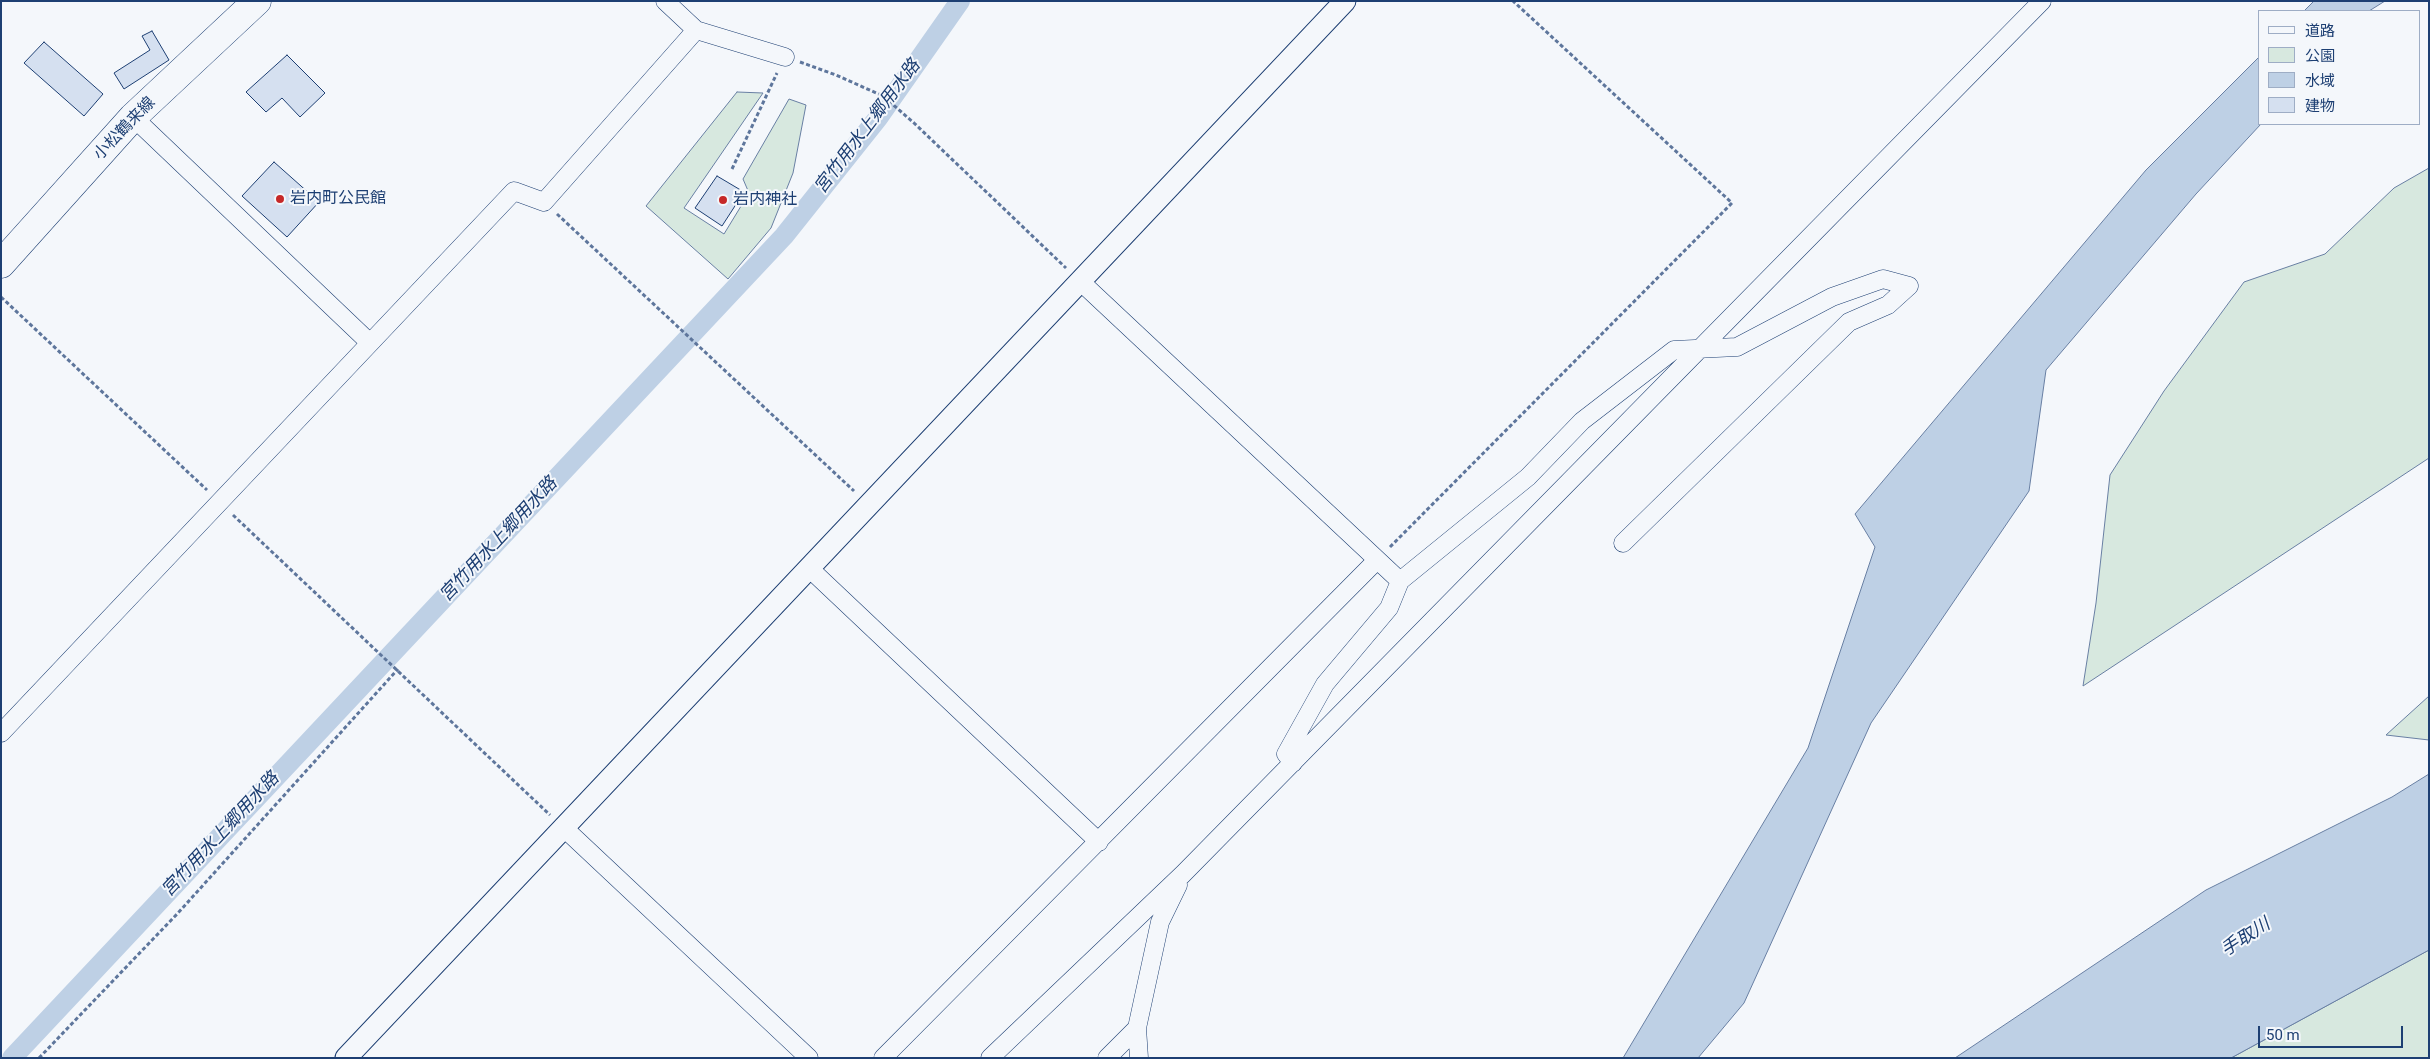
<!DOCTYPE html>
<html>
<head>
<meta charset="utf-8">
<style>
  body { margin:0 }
  #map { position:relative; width:2430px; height:1059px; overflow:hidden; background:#f4f7fb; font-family:Roboto,"Noto Sans JP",sans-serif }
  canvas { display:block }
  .frame { position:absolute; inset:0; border:2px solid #1d3f73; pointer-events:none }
  .legend { position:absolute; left:2258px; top:10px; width:162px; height:115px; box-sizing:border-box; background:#f4f7fb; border:1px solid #9eadc5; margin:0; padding:6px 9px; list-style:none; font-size:15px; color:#1d3f73 }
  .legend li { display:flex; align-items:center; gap:10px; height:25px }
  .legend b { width:25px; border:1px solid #9eadc5 }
  .scale { position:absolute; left:2258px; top:1026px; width:145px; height:22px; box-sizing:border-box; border:2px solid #1d3f73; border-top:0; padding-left:6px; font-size:15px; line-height:18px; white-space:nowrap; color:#1d3f73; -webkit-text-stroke:4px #f4f7fb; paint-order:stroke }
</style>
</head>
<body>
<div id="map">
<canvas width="2430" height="1059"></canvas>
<div class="frame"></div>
<ul class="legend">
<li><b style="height:6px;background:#f4f7fb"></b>道路</li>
<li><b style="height:14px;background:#d7e8df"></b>公園</li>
<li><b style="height:14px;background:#bed0e5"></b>水域</li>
<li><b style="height:14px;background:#d5e0f0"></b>建物</li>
</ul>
<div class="scale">50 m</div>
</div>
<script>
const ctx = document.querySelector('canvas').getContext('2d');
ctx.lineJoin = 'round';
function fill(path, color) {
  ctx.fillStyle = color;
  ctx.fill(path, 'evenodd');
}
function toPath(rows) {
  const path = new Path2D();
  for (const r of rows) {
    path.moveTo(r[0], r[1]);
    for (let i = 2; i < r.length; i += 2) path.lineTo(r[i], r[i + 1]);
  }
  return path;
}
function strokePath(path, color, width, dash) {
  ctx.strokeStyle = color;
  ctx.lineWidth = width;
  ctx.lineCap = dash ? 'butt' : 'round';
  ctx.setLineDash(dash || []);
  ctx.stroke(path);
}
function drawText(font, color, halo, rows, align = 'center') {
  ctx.font = font + ' Roboto,"Noto Sans JP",sans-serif';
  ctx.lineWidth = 4;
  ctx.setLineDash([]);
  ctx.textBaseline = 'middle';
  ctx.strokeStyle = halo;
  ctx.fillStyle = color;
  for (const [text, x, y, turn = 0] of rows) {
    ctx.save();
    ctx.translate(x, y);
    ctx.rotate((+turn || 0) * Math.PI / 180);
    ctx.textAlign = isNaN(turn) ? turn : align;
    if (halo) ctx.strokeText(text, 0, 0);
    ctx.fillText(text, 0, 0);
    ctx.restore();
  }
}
const green = toPath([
  [737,92,763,93,684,208,724,234,749,193,743,179,789,99,806,105,793,173,771,228,728,279,646,206,737,92],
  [2429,168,2429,458,2083,686,2096,603,2110,475,2164,391,2244,282,2325,254,2394,188,2429,168],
  [2429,696,2429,740,2386,735,2429,696],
  [2429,950,2429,1058,2231,1058,2429,950]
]);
fill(green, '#d7e8df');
strokePath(green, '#687fa3', 1);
const water = toPath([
  [2314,1,2385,1,2369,11,2304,11,2314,1],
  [2259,57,2259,124,2261,124,2196,194,2046,370,2029,491,1871,723,1744,1003,1698,1058,1623,1058,1808,748,1875,547,1855,514,2146,170,2259,57],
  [2429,774,2429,950,2231,1058,1955,1058,2206,890,2392,797,2429,774]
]);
fill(water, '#bed0e5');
strokePath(water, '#687fa3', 1);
strokePath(toPath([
  [12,1058,784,236,878,118,960,1]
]), '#bed0e5', 20);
const building = toPath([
  [152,31,169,60,124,89,114,73,150,50,142,36,152,31],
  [44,42,103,94,84,116,24,63,44,42],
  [287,55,325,93,300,117,282,98,266,112,246,92,287,55],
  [274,162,319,202,287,237,242,196,274,162],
  [717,176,744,192,722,226,695,208,717,176]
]);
fill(building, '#d5e0f0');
strokePath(building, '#1d3f73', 1);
const minor = toPath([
  [665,1,696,30,785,57],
  [133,117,370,343],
  [1081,282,1400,581],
  [809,568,1099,842],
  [1,733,514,191,544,202,696,30],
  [1293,763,1286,754,1325,684,1389,608,1400,581,1528,477,1582,421,1674,350,1737,347,1832,297,1883,279,1909,286,1888,305,1849,322,1623,543],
  [563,827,809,1058],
  [883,1058,1377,560],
  [990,1058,1183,874,2042,1],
  [1107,1058,1137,1028],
  [1139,1058,1137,1028,1160,922,1178,885]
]);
const tertiary = toPath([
  [346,1058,1345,1]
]);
const primary = toPath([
  [1,264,133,117,257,1]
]);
strokePath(minor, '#1d3f73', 19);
strokePath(tertiary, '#1d3f73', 23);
strokePath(primary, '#1d3f73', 29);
strokePath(toPath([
  [800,62,836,75,883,96,914,123,1066,268],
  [732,169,777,73],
  [557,214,854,491],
  [1,297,207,490],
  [233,515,550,815],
  [1390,547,1732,203,1513,1],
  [39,1058,178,913,398,669]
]), '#5e769c', 3, [4, 2.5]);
strokePath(minor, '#f4f7fb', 18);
strokePath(tertiary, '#f4f7fb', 21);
strokePath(primary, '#f4f7fb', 28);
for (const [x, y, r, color] of [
  [280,199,5,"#c62828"],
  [723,200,5,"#c62828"]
]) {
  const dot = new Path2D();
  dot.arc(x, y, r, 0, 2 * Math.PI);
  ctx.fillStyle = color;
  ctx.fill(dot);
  strokePath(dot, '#f4f7fb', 2);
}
drawText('16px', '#1d3f73', '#f4f7fb', [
  ["小松鶴来線",125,129,-46]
]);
drawText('16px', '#1d3f73', '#f4f7fb', [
  ["岩内町公民館",290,199],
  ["岩内神社",733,200]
], 'left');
drawText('italic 18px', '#1d3f73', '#f4f7fb', [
  ["宮竹用水上郷用水路",868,127,-53],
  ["宮竹用水上郷用水路",499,540,-47],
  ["宮竹用水上郷用水路",221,835,-47],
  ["手取川",2246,938,-33]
]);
</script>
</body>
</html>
